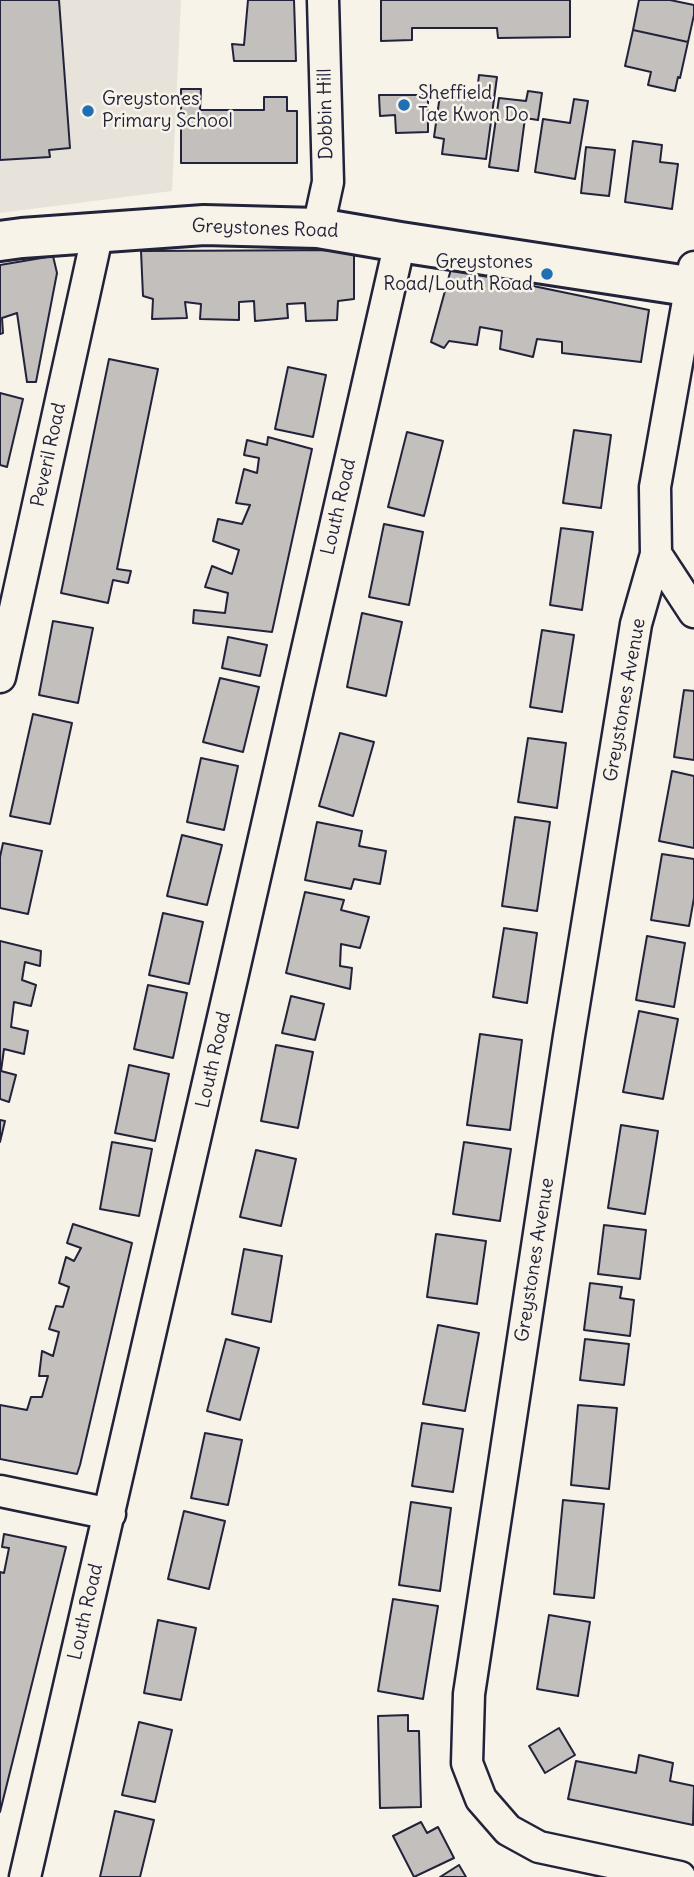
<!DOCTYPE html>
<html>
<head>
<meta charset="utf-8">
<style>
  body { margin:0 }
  canvas { display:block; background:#f7f3e8 }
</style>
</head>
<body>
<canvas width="694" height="1877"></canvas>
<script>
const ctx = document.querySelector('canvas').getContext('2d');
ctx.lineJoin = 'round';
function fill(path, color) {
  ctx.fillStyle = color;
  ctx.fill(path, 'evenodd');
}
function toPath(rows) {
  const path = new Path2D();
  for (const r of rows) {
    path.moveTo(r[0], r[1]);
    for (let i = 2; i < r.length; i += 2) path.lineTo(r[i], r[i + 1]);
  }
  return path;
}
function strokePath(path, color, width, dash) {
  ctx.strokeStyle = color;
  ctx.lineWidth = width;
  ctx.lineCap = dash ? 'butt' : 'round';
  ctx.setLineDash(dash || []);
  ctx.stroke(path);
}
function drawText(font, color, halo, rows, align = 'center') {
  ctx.font = font + ' Delius,sans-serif';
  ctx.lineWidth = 5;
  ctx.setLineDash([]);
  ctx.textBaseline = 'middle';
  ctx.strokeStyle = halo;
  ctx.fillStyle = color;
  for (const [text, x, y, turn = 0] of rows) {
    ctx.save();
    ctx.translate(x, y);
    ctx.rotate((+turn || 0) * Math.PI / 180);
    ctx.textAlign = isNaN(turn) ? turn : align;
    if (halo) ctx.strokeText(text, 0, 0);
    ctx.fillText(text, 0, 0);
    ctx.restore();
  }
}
fill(toPath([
  [0,0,181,0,172,191,0,213]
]), '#e7e3db');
const building = toPath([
  [0,0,59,0,70,148,49,150,50,157,0,160,0,0],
  [248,0,294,0,296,61,234,61,232,44,244,45,248,0],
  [381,0,570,0,570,37,498,38,497,28,412,28,412,40,381,41,381,0],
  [639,0,670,0,694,5,694,15,688,42,633,30,639,0],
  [633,30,688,42,680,78,678,77,675,91,648,85,651,72,625,66,633,30],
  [479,75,497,77,486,159,442,154,444,139,434,137,440,95,476,100,479,75],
  [181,89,201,89,200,110,264,110,264,97,287,97,287,111,297,111,297,163,181,163,181,89],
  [528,91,542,93,538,120,525,118,518,171,489,167,499,98,526,101,528,91],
  [379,95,428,95,428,132,396,133,395,115,380,116,379,95],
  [574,99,588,101,575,179,535,172,543,119,570,123,574,99],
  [633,141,662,145,660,162,678,164,672,209,625,202,633,141],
  [586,147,615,150,609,196,581,193,586,147],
  [354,250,354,299,338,301,337,320,306,321,305,303,287,304,288,318,255,321,254,301,239,302,239,320,200,319,201,304,185,302,187,318,152,319,153,299,143,296,141,251,354,250],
  [53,256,57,273,36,382,27,382,17,313,2,318,3,333,0,334,0,265,53,256],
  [451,269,649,310,641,362,562,353,562,342,537,339,533,357,500,349,502,331,480,327,477,345,449,341,444,348,431,342,451,269],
  [109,359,158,369,117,569,131,571,128,583,113,580,108,603,61,593,109,359],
  [288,367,326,375,313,437,275,429,288,367],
  [0,393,23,399,7,467,0,465,0,393],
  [574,430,611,435,601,508,563,503,574,430],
  [407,432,443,441,424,516,388,507,407,432],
  [268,437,312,449,272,632,193,623,194,610,225,613,228,593,205,587,212,566,232,574,239,550,213,541,218,519,242,524,250,505,236,503,244,469,257,473,259,458,244,455,247,440,267,445,268,437],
  [384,524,423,532,409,605,369,597,384,524],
  [561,528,593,532,582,610,550,605,561,528],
  [362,613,402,622,386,696,347,687,362,613],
  [53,621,93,628,78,703,39,695,53,621],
  [542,630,574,635,562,712,530,707,542,630],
  [228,637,267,645,260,676,222,668,228,637],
  [220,678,259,687,243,752,203,742,220,678],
  [684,690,694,691,694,760,674,757,684,690],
  [33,714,72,723,50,824,10,816,33,714],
  [340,733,374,742,353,816,319,806,340,733],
  [528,738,566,743,557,808,518,802,528,738],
  [201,758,238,766,224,830,187,822,201,758],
  [672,771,694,776,694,848,659,841,672,771],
  [515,817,550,822,537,911,502,906,515,817],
  [317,822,362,831,359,846,386,851,380,884,354,879,351,889,305,880,317,822],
  [182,835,222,845,207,905,167,896,182,835],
  [3,843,42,851,28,914,0,908,0,857,3,843],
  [662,854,694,859,694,898,689,926,651,920,662,854],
  [305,892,344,900,341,910,369,917,360,948,341,944,340,966,352,968,350,989,286,973,305,892],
  [163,913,203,922,189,984,149,975,163,913],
  [504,928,537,933,527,1003,493,997,504,928],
  [647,936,685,943,674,1007,636,1000,647,936],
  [0,941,41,951,40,966,25,962,22,980,36,985,31,1006,14,1002,11,1027,28,1031,24,1054,4,1049,1,1071,16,1075,9,1102,0,1099,0,941],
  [148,985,187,993,173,1058,134,1049,148,985],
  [291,996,324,1004,315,1040,282,1033,291,996],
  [639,1011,678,1019,663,1099,623,1092,639,1011],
  [480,1034,522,1040,510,1130,467,1125,480,1034],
  [276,1045,313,1052,298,1128,261,1121,276,1045],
  [129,1065,169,1074,155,1141,115,1133,129,1065],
  [0,1120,5,1121,0,1142,0,1120],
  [621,1125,658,1131,645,1214,608,1208,621,1125],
  [112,1142,152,1149,139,1216,100,1209,112,1142],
  [464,1142,511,1149,500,1221,453,1214,464,1142],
  [256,1150,296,1159,281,1226,240,1217,256,1150],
  [73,1224,132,1243,80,1465,77,1474,0,1459,0,1405,27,1410,31,1397,42,1397,48,1376,39,1376,42,1351,53,1356,59,1332,49,1329,56,1306,63,1307,69,1287,59,1283,66,1257,74,1261,81,1248,67,1243,73,1224],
  [604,1225,646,1230,640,1279,598,1274,604,1225],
  [436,1234,486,1241,477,1304,427,1297,436,1234],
  [244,1249,282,1256,271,1322,232,1314,244,1249],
  [590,1283,622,1287,620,1298,634,1300,630,1336,584,1330,590,1283],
  [438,1325,479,1333,465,1411,423,1404,438,1325],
  [226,1339,259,1348,240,1420,207,1411,226,1339],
  [585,1339,629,1344,624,1385,580,1380,585,1339],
  [578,1405,617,1408,609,1489,571,1485,578,1405],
  [422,1423,463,1429,453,1492,412,1486,422,1423],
  [205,1433,242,1440,228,1505,191,1498,205,1433],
  [563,1500,604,1504,594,1598,554,1594,563,1500],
  [411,1502,451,1508,440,1591,399,1585,411,1502],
  [184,1511,225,1521,209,1589,168,1579,184,1511],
  [4,1534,66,1547,0,1812,0,1572,4,1573,9,1548,2,1547,4,1534],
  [393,1599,438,1606,423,1699,378,1691,393,1599],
  [549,1615,590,1622,578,1696,537,1689,549,1615],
  [158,1620,196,1628,181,1700,144,1693,158,1620],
  [408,1715,408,1731,419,1731,421,1807,380,1808,378,1716,408,1715],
  [139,1722,172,1730,155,1802,122,1795,139,1722],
  [559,1728,575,1755,545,1773,529,1746,559,1728],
  [639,1755,673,1763,670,1781,694,1786,693,1825,568,1799,576,1761,636,1773,639,1755],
  [115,1811,154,1820,140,1877,100,1877,115,1811],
  [421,1822,427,1833,438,1827,454,1858,414,1877,393,1836,421,1822],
  [459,1865,466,1877,440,1877,459,1865]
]);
fill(building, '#c2bfbd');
strokePath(building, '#22223b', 2);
const street = toPath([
  [318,228,328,182,323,0],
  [694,267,655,487,656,554,694,612],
  [656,554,636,624,569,1036,469,1694,467,1763,481,1799,508,1830,539,1847,680,1877],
  [0,677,98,232],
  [0,1491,110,1514],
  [25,1877,233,974,400,242]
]);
const secondary = toPath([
  [0,241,22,238,204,225,318,228,400,242,694,287]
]);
strokePath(street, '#22223b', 35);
strokePath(secondary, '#22223b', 44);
strokePath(street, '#f7f3e8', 30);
strokePath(secondary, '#f7f3e8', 38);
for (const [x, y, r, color] of [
  [404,105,7,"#1f6fb2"],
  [88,111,7,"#1f6fb2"],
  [547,274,7,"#1f6fb2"]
]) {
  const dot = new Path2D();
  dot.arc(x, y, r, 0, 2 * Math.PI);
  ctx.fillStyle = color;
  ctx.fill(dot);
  strokePath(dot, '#f7f3e8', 2.5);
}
drawText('19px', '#22223b', '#f7f3e8', [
  ["Sheffield",418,94],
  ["Tae Kwon Do",418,116],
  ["Greystones",102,100],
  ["Primary School",102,122],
  ["Greystones",533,263,"right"],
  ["Road/Louth Road",533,285,"right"]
], 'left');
drawText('19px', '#22223b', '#f7f3e8', [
  ["Dobbin Hill",326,114,-91],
  ["Greystones Road",265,229,2],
  ["Peveril Road",49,455,-78],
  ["Louth Road",339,507,-77],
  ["Greystones Avenue",625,700,-80],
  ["Louth Road",214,1060,-77],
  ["Greystones Avenue",535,1260,-81],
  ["Louth Road",86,1612,-77]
]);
</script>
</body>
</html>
